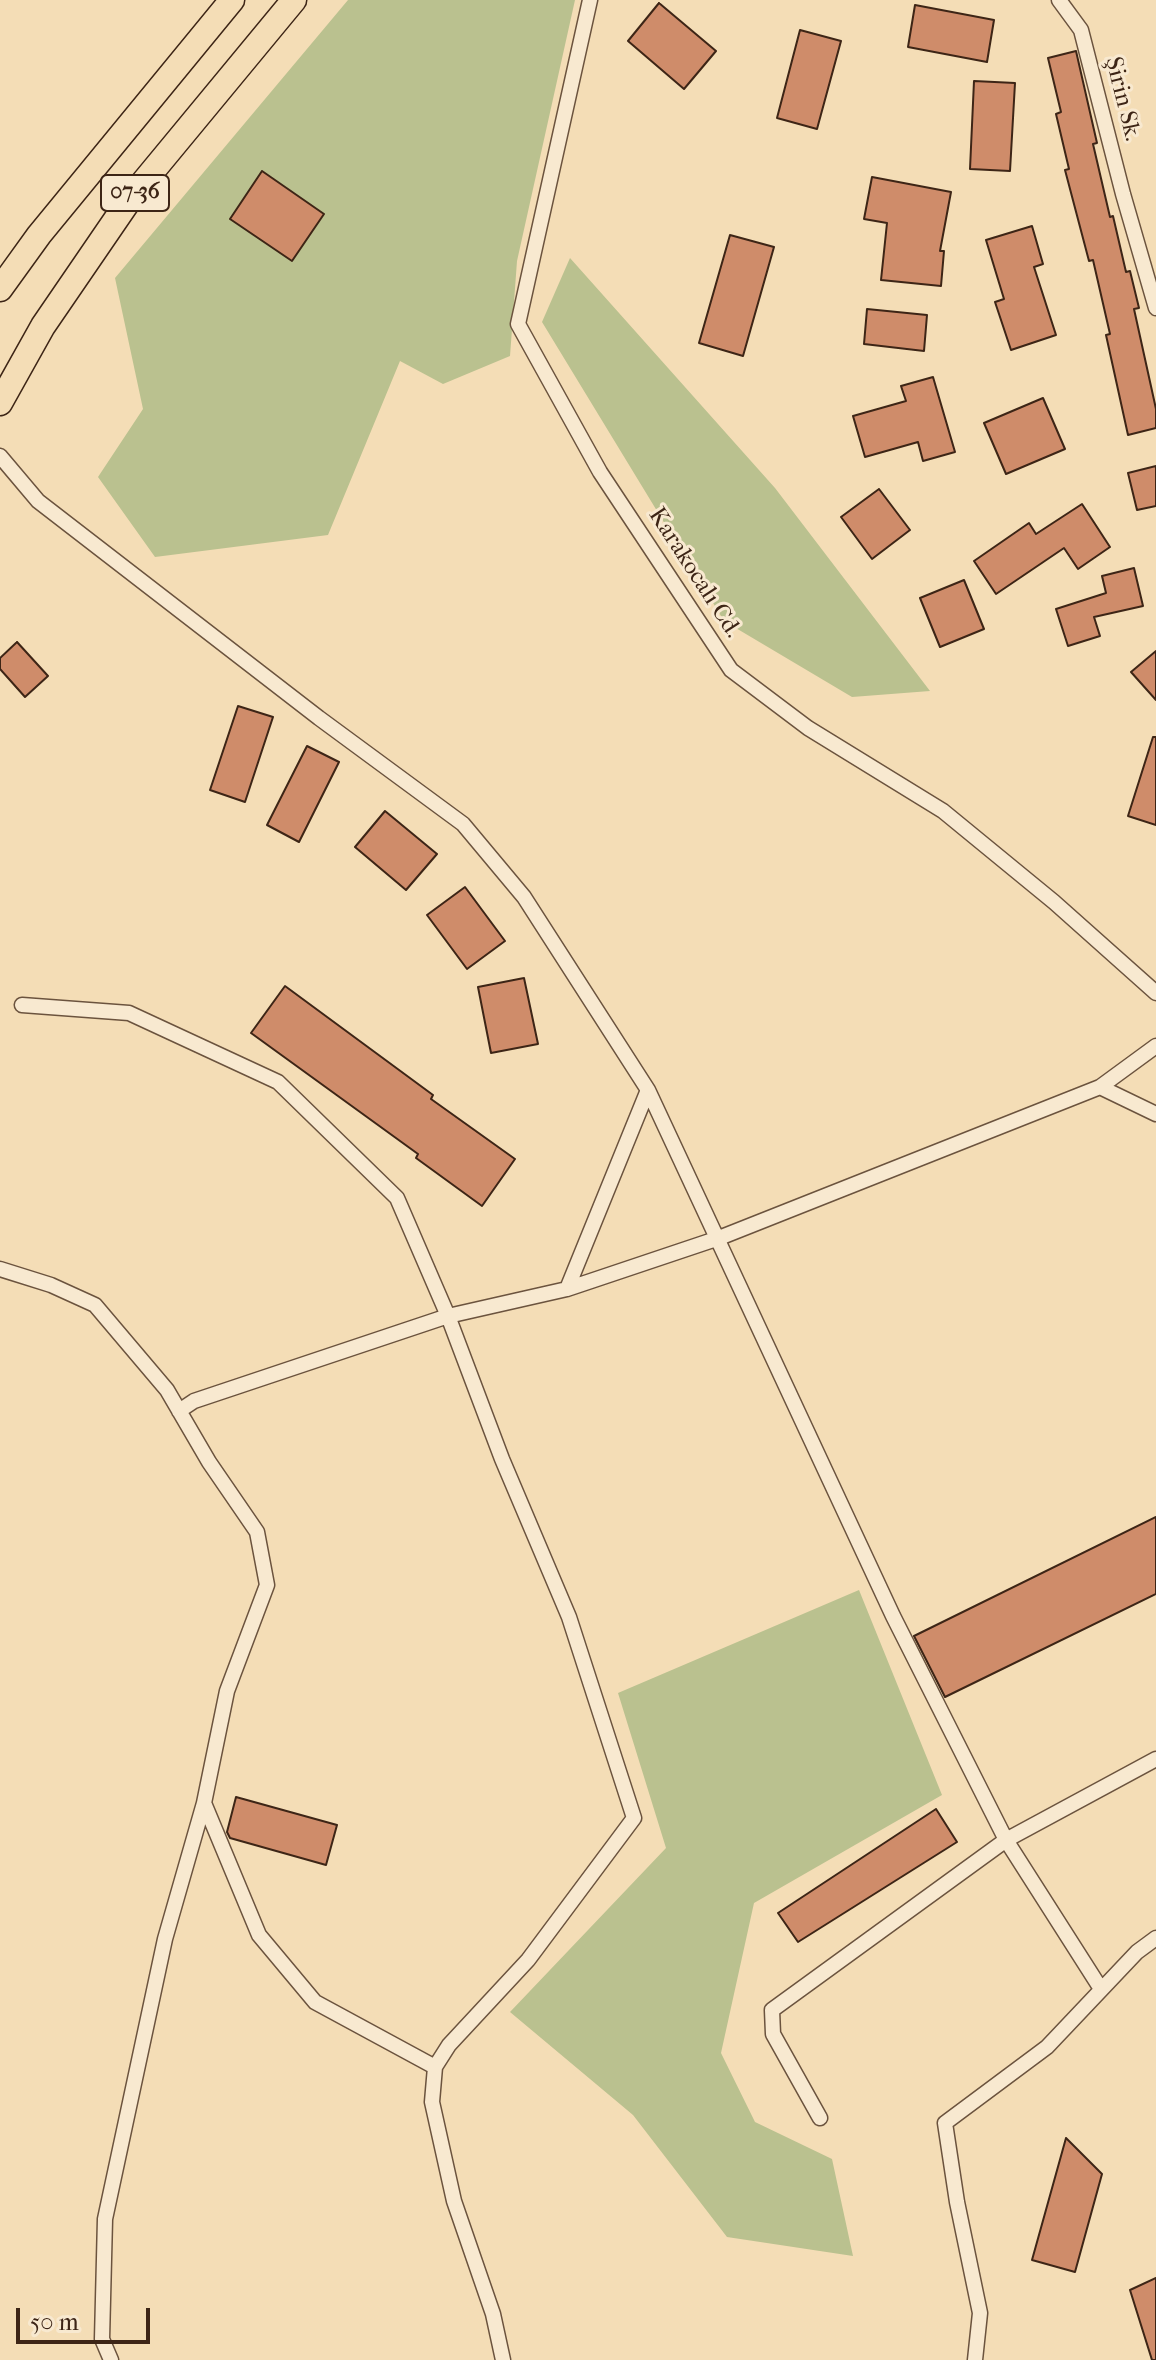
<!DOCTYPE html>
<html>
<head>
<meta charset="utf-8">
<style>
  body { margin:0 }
  #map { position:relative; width:1156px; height:2360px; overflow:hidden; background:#f4ddb6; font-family:"IM FELL French Canon",serif }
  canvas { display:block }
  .scale { position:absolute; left:16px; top:2308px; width:134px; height:36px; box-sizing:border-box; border:4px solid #3d2516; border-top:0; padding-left:10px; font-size:24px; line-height:28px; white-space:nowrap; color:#3d2516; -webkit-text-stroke:6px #f8e9d0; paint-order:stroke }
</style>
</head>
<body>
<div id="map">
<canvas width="1156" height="2360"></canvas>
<div class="scale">50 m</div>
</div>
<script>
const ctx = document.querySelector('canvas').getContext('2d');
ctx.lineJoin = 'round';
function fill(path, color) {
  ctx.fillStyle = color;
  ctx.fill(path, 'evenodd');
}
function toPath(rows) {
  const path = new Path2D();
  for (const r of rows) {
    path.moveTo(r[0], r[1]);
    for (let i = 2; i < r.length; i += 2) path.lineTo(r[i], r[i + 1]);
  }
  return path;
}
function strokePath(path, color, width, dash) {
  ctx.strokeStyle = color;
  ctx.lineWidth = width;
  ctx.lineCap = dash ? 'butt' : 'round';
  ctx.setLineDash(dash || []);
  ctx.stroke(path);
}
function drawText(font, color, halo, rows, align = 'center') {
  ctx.font = font + ' "IM FELL French Canon",serif';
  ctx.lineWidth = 6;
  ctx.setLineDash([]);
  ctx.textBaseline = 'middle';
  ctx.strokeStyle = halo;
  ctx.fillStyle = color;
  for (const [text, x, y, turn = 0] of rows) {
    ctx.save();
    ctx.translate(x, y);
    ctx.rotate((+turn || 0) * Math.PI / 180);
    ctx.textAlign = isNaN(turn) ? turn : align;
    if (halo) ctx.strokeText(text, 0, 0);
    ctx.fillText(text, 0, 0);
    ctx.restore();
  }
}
fill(toPath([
  [348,0,575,0,517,261,510,356,443,384,400,361,328,535,155,557,98,477,143,409,115,278],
  [570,258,775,488,930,691,852,697,724,621,542,322],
  [859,1590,942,1795,754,1903,721,2053,755,2122,832,2159,853,2256,727,2237,633,2115,510,2012,666,1848,618,1693]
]), '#bac18f');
const building = toPath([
  [659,3,716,51,684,89,628,41,659,3],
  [915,5,994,20,987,62,908,47,915,5],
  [800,30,841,41,817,129,777,118,800,30],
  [1076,51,1097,143,1093,144,1110,217,1113,216,1126,272,1130,271,1139,308,1134,309,1156,409,1156,428,1128,435,1106,335,1110,334,1093,260,1089,261,1065,170,1069,169,1056,114,1061,112,1048,58,1076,51],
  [974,81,1015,83,1010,171,970,169,974,81],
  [262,171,324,214,292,261,230,219,262,171],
  [872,177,951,192,940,251,944,251,941,286,881,280,887,223,864,219,872,177],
  [1032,226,1043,264,1034,267,1056,335,1011,350,995,302,1004,299,986,240,1032,226],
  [730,235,774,247,743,356,699,343,730,235],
  [867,309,927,315,924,351,864,344,867,309],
  [933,377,955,452,923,461,918,442,865,457,853,416,906,401,901,386,933,377],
  [1043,398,1065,449,1006,474,984,423,1043,398],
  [1156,466,1156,506,1137,510,1128,473,1156,466],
  [879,489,910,530,872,559,841,517,879,489],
  [1082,504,1110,547,1078,569,1064,548,996,594,974,561,1029,523,1036,534,1082,504],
  [1134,568,1143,606,1094,617,1100,636,1068,646,1056,609,1106,593,1102,576,1134,568],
  [964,580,984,629,940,647,920,598,964,580],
  [17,642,48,676,25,697,0,669,0,658,17,642],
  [1156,651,1156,700,1131,672,1156,651],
  [238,706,273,717,245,802,210,790,238,706],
  [1153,737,1156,737,1156,825,1128,816,1153,737],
  [307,746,339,762,299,842,267,825,307,746],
  [385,811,437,854,406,890,355,847,385,811],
  [465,887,505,941,467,969,427,915,465,887],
  [524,978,538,1044,491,1053,478,987,524,978],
  [285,986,433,1095,431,1099,515,1159,482,1206,416,1158,418,1154,251,1033,285,986],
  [1156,1517,1156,1594,945,1697,914,1636,1156,1517],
  [236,1797,337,1825,326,1865,230,1838,227,1832,236,1797],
  [936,1809,957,1842,798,1942,778,1913,936,1809],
  [1066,2138,1102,2174,1075,2272,1032,2260,1066,2138],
  [1156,2278,1156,2360,1152,2360,1130,2290,1156,2278]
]);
fill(building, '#cf8c6a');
strokePath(building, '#3d2516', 2);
const minor = toPath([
  [590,0,518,324,600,472,731,670,808,728,943,811,1054,902,1156,993],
  [1059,0,1081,30,1123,194,1156,308],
  [0,456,38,501,319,718,463,824,524,897,648,1090,893,1616,1006,1840,1101,1989],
  [22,1005,129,1013,278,1082,397,1198,448,1316,502,1459,569,1617,634,1818,528,1960,449,2045,435,2067,432,2102,454,2201,493,2314,503,2360],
  [1156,1046,1100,1087,1156,1114],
  [0,1269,51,1285,95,1305,167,1390,209,1462,257,1532,267,1585,227,1691,204,1803,165,1939,105,2219,102,2339,111,2360],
  [567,1289,648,1090],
  [179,1411,194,1401,448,1316,567,1289,719,1238,1100,1087],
  [204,1803,259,1935,315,2002,435,2067],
  [820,2118,773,2034,772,2010,1006,1840,1156,1759],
  [975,2360,980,2313,957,2202,945,2123,1047,2047,1137,1952,1156,1938]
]);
const trunk = toPath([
  [0,289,39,235,232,0],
  [0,403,43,326,132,196,294,0]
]);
strokePath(minor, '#6b533e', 17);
strokePath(trunk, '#3d2516', 27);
strokePath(minor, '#f8e9d0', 14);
strokePath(trunk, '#f4ddb6', 24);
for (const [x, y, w] of [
  [135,193,68]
]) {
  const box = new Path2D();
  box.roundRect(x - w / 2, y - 18, w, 36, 6);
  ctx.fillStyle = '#f8e9d0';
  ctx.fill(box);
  strokePath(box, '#3d2516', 2);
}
drawText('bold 22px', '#3d2516', null, [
  ["07-36",135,193]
]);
drawText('24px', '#3d2516', '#f8e9d0', [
  ["Şirin Sk.",1122,99,76],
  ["Karakocalı Cd.",694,573,57]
]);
</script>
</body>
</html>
